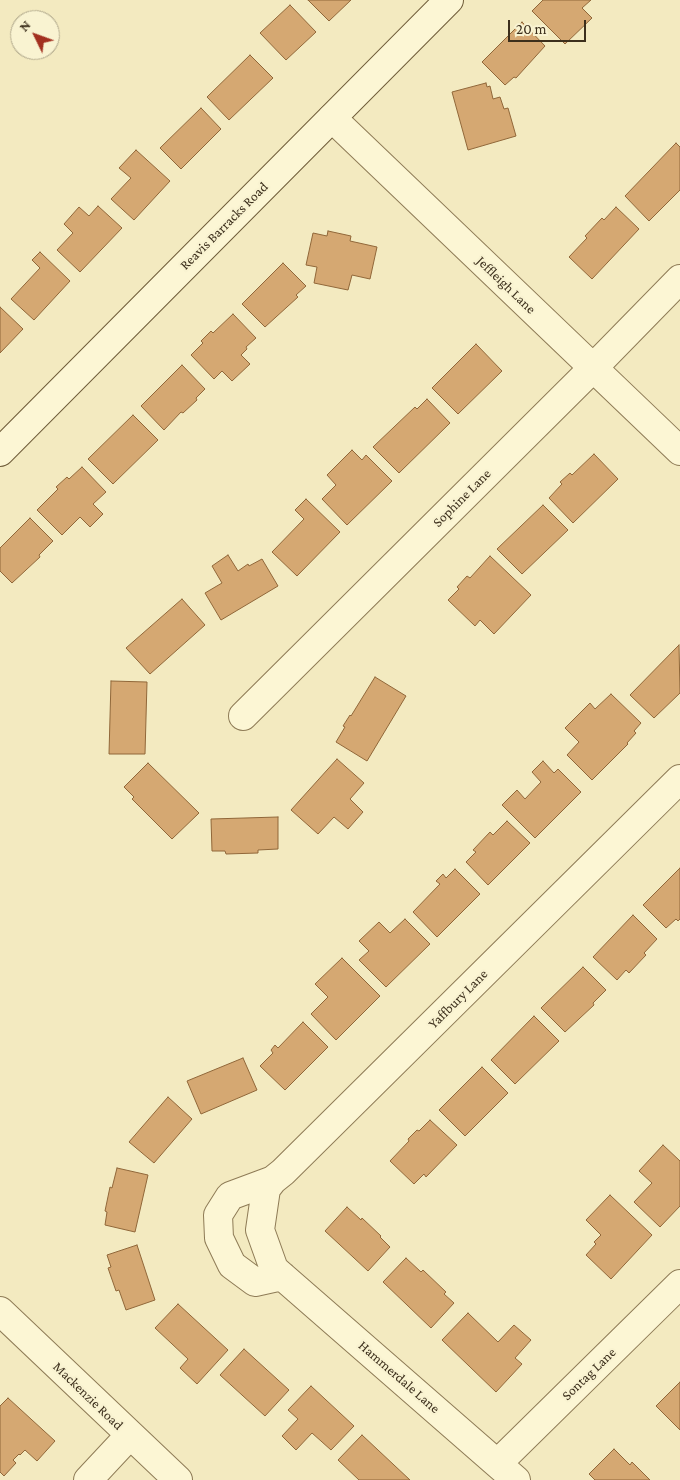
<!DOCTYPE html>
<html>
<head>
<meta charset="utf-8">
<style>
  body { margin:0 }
  #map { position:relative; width:680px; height:1480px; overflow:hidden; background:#f3eac0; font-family:"Crimson Pro",serif }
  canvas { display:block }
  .north { position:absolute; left:10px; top:10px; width:50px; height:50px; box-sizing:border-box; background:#f9f3d1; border:1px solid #ada589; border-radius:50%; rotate:312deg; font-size:14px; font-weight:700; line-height:20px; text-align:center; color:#3c2f1c }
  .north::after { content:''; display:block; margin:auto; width:18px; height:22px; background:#a3301f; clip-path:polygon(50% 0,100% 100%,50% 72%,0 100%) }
  .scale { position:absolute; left:508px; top:20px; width:78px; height:22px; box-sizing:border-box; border:2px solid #3c2f1c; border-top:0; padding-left:6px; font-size:15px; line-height:18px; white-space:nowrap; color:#3c2f1c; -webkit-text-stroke:4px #f9f3d1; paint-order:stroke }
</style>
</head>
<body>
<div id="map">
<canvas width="680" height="1480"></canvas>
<div class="north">N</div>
<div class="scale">20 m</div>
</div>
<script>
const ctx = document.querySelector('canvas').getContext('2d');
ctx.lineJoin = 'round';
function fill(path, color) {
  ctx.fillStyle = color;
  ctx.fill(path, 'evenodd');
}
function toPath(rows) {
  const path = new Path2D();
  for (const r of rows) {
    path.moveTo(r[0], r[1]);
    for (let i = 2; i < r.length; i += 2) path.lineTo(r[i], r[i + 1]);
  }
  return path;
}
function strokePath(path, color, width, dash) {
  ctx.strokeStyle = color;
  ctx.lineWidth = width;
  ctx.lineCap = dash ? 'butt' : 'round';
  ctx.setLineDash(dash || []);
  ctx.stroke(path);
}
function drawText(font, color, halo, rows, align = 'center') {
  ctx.font = font + ' "Crimson Pro",serif';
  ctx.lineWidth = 4.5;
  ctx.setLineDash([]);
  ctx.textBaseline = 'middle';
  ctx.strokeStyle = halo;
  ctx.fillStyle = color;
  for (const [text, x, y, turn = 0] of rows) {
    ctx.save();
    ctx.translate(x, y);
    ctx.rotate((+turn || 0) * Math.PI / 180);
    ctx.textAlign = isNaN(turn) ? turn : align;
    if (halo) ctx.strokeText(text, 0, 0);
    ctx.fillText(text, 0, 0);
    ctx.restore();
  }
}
const building = toPath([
  [308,0,351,0,329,21,308,0],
  [543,0,591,0,582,8,592,18,565,44,532,11,543,0],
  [290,5,316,32,286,60,260,33,290,5],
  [522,22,545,46,516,78,514,77,505,85,482,62,522,22],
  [250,55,273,78,229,120,207,97,250,55],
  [486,83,487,87,490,86,493,99,500,97,504,109,508,108,516,136,468,150,452,92,486,83],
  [201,108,221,129,181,169,160,148,201,108],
  [676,143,680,147,680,190,649,221,625,196,676,143],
  [136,150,170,181,134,220,111,199,131,178,119,168,136,150],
  [98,206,122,228,80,272,57,250,73,233,64,224,79,207,89,216,98,206],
  [616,207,639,229,592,279,569,257,587,238,585,236,602,218,604,220,616,207],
  [328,231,351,236,350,241,377,247,370,279,352,275,348,290,314,283,317,267,306,265,313,233,327,236,328,231],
  [40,252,70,281,34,320,11,299,40,268,32,260,40,252],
  [283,263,306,286,296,295,298,297,265,327,242,304,283,263],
  [0,307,23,329,0,353,0,307],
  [233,314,256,338,246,347,247,349,241,355,250,364,232,381,222,371,214,379,191,355,203,343,201,341,211,331,213,333,233,314],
  [476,344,502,371,458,414,432,388,476,344],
  [182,365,205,389,196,398,197,400,183,413,181,412,164,430,141,406,182,365],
  [427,399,450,423,399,473,373,447,415,407,417,409,427,399],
  [133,415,158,440,113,484,88,459,133,415],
  [352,450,362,460,366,455,392,481,347,525,322,499,336,485,327,475,352,450],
  [594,454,618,479,573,523,549,498,562,484,560,482,570,473,572,475,594,454],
  [82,467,106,492,93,504,103,514,90,527,80,517,62,535,37,510,58,489,56,487,67,477,69,479,82,467],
  [306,499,340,532,297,576,272,552,304,519,295,510,306,499],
  [543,505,568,530,522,574,497,549,543,505],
  [30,518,53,541,39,555,40,557,12,583,0,571,0,548,30,518],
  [228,555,238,571,248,564,249,566,262,559,278,586,221,620,205,593,222,583,212,566,228,555],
  [490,556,531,595,494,634,480,620,475,626,448,600,459,589,457,587,467,576,470,578,490,556],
  [182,599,205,625,150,674,126,648,182,599],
  [679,645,680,693,654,718,630,695,679,645],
  [375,677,406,696,367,761,336,742,345,727,343,726,350,715,351,716,375,677],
  [111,681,147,682,145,754,109,754,111,681],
  [611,694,641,723,634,731,636,733,627,743,628,744,592,780,567,755,579,742,565,728,590,703,595,709,611,694],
  [337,759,364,783,350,799,363,812,348,829,334,817,318,834,291,810,337,759],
  [543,761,554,773,558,769,581,792,535,838,502,805,517,790,525,799,541,782,532,772,543,761],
  [148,763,199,813,172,839,132,799,134,797,124,787,148,763],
  [278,817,278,849,258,850,258,853,226,854,225,851,212,851,211,819,278,817],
  [507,821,530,843,488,885,466,862,476,852,473,850,490,832,493,835,507,821],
  [680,868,680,919,678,921,676,919,666,928,643,905,680,868],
  [455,869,480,894,437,937,413,912,440,884,436,881,443,874,446,878,455,869],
  [633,915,657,939,644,953,646,955,629,973,626,970,617,980,593,957,633,915],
  [405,919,430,944,386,987,359,960,369,951,359,941,379,922,390,933,405,919],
  [342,958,380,996,336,1040,311,1014,328,997,315,984,342,958],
  [583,967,606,990,593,1003,594,1005,565,1032,541,1008,583,967],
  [534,1016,559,1041,515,1084,491,1060,534,1016],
  [303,1022,328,1047,285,1090,260,1066,273,1053,271,1050,275,1045,278,1048,303,1022],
  [243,1058,257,1090,201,1114,187,1081,243,1058],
  [482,1067,508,1093,465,1136,439,1110,482,1067],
  [168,1097,192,1119,154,1163,129,1142,168,1097],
  [430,1120,457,1145,426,1177,424,1174,414,1184,390,1161,409,1141,408,1139,417,1130,419,1131,430,1120],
  [663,1145,680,1161,680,1206,660,1227,634,1202,652,1183,639,1171,663,1145],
  [117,1168,148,1175,135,1232,105,1225,107,1212,105,1211,110,1187,112,1188,117,1168],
  [610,1195,652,1235,611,1279,586,1255,596,1244,594,1242,601,1235,586,1220,610,1195],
  [347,1207,361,1220,362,1218,381,1236,380,1237,390,1247,368,1271,325,1231,347,1207],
  [137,1245,155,1300,126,1310,119,1290,116,1291,108,1268,111,1267,107,1255,137,1245],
  [406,1258,421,1272,423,1270,446,1292,444,1294,454,1303,431,1328,383,1282,406,1258],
  [178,1304,228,1350,197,1384,180,1368,188,1359,155,1328,178,1304],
  [468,1313,498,1342,514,1325,531,1340,515,1358,522,1364,496,1392,442,1340,468,1313],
  [244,1349,289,1390,265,1416,220,1375,244,1349],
  [680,1382,680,1430,656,1406,680,1382],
  [311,1386,354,1426,331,1450,312,1433,296,1450,282,1436,298,1419,288,1410,311,1386],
  [8,1398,55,1441,37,1461,25,1450,20,1455,19,1454,13,1460,16,1463,4,1476,0,1472,0,1406,8,1398],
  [362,1435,410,1480,359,1480,338,1460,362,1435],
  [614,1449,630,1465,632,1462,650,1480,595,1480,589,1474,614,1449]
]);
fill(building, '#d5a872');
strokePath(building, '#906739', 1);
const minor = toPath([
  [332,118,680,451],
  [243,716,593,368,680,279],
  [273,1180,230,1196,218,1215,219,1238,232,1265,255,1282,282,1276],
  [0,1311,178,1480],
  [498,1463,680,1284],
  [88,1480,130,1435],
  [516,1480,274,1269,260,1230,266,1189,273,1180,283,1172,680,779]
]);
const secondary = toPath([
  [0,452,449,0]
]);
strokePath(minor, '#8e7b56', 30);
strokePath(secondary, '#6f5c39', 30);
strokePath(minor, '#fcf6d4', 28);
strokePath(secondary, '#fcf6d4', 28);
drawText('14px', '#3c2f1c', '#f9f3d1', [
  ["Reavis Barracks Road",224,226,-45],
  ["Jeffleigh Lane",506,285,44],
  ["Sophine Lane",462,498,-45],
  ["Yaffbury Lane",458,999,-45],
  ["Sontag Lane",589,1374,-44],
  ["Hammerdale Lane",399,1377,41],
  ["Mackenzie Road",88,1396,44]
]);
</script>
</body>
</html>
